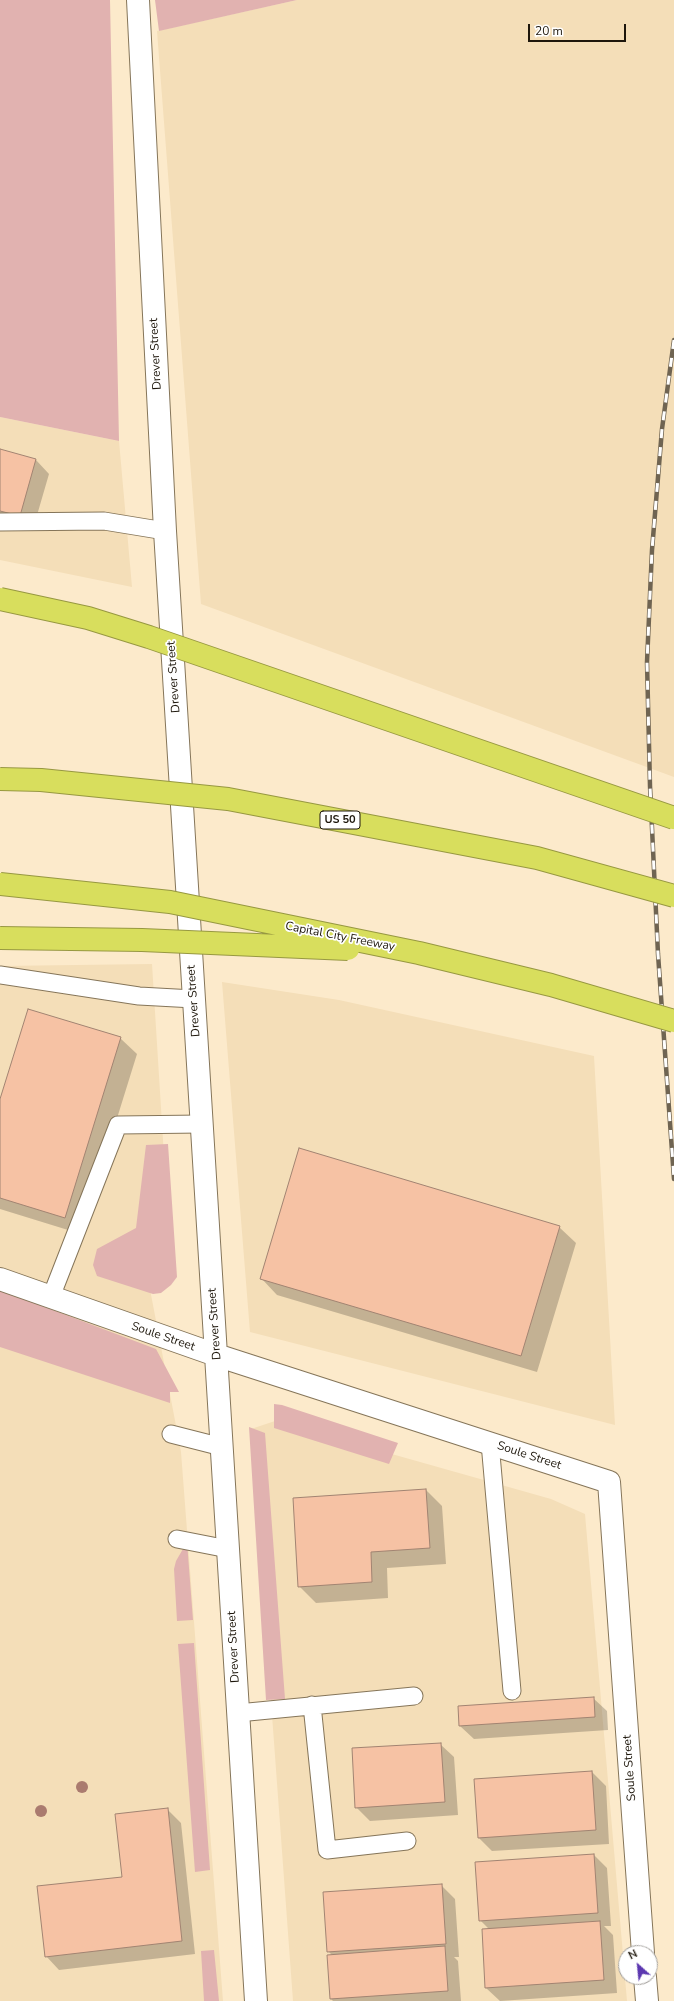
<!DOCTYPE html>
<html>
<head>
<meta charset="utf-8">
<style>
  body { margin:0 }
  #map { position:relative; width:674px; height:2001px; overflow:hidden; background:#fceacb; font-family:"Nunito Sans",sans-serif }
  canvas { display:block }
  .north { position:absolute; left:618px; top:1945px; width:40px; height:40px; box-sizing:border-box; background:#fff; border:1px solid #a5a29e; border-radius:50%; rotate:333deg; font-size:11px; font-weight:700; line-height:16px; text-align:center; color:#1e170c }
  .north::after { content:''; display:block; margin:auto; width:14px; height:18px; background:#5c38b0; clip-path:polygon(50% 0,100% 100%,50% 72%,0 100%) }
  .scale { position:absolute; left:528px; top:24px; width:98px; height:18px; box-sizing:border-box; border:2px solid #1e170c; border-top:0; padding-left:5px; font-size:12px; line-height:14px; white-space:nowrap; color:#1e170c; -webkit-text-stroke:3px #fff; paint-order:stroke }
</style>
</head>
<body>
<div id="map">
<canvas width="674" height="2001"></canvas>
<div class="north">N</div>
<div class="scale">20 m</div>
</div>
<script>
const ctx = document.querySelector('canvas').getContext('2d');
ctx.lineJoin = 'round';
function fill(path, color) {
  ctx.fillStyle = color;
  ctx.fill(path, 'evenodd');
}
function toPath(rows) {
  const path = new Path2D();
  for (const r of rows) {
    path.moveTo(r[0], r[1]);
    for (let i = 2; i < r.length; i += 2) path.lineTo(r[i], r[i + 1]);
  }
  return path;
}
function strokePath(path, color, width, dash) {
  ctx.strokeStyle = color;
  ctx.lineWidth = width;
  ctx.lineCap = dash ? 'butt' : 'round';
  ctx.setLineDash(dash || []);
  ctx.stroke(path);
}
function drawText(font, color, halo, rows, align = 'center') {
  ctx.font = font + ' "Nunito Sans",sans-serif';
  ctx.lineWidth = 3.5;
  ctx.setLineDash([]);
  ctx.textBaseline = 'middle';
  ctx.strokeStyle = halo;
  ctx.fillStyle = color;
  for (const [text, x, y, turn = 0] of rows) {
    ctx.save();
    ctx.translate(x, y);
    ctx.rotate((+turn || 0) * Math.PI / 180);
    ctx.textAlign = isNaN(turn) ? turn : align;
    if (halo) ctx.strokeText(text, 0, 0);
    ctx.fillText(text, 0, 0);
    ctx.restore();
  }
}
fill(toPath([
  [297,0,674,0,674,777,201,604,157,31],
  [0,417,119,441,132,587,0,560],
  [152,964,169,1236,149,1284,181,1452,223,2001,0,2001,0,966],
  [222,982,339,1000,594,1056,615,1425,250,1332],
  [275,1421,551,1499,585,1514,627,2001,293,2001,251,1429]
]), '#f4deb8');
fill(toPath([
  [0,0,110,0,119,441,0,417],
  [155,0,297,0,159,31],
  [168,1144,177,1277,171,1285,161,1293,153,1294,97,1276,93,1265,97,1249,136,1228,146,1145],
  [0,1290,156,1349,179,1392,170,1392,170,1403,0,1347],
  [274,1404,282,1405,398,1443,389,1464,274,1428],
  [249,1427,265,1433,285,1699,266,1700],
  [187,1542,193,1620,177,1621,174,1569,176,1561],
  [194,1643,210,1870,195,1872,178,1644],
  [214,1950,219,2001,204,2001,201,1951]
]), '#e1b2b0');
fill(toPath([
  [0,450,36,460,49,474,33,529,0,519],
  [120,1038,137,1054,81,1234,0,1209,0,1102],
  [559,1227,576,1243,537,1372,277,1295,261,1278],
  [426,1490,442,1506,446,1564,387,1568,388,1598,316,1603,299,1586],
  [593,1698,607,1711,608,1730,474,1739,460,1726,459,1707],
  [440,1744,454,1757,458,1815,370,1821,356,1807],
  [592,1772,606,1786,609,1844,492,1851,479,1838,475,1780],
  [167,1809,181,1823,195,1954,59,1970,46,1956,123,1878],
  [594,1855,607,1868,611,1926,604,1926,613,1935,617,1993,500,2001,486,1988,490,1930,480,1920],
  [441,1885,455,1899,459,1957,454,1957,458,1961,461,2001,333,2001,331,1999,332,1955,328,1951]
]), '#0003');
const building = toPath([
  [0,449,36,459,20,516,0,511,0,449],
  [28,1009,121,1037,65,1218,0,1198,0,1099,28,1009],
  [299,1148,560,1226,521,1356,260,1279,299,1148],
  [426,1489,430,1548,371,1552,372,1582,298,1587,293,1498,426,1489],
  [594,1697,595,1717,459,1726,458,1706,594,1697],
  [441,1743,445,1802,355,1808,352,1748,441,1743],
  [592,1771,596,1830,478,1838,474,1779,592,1771],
  [168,1808,182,1941,45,1957,37,1886,122,1877,115,1814,168,1808],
  [594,1854,598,1913,479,1921,475,1862,594,1854],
  [442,1884,446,1944,327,1952,323,1892,442,1884],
  [600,1921,604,1980,485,1988,482,1929,600,1921],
  [445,1946,448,1991,330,1999,327,1955,445,1946]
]);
fill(building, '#f6c2a4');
strokePath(building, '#a28472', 1);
const service = toPath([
  [0,522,104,521,165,531],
  [0,975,139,996,194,999],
  [51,1297,118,1125,202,1124],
  [171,1434,222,1447],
  [490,1443,512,1691],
  [177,1539,228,1549],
  [312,1705,327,1850,407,1841],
  [238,1713,414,1696]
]);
const minor = toPath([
  [138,0,165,531,256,2001],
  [0,1279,216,1355,609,1482,643,1953],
  [645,1977,647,2001]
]);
strokePath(service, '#857559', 19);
strokePath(minor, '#857559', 24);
strokePath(service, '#fff', 17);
strokePath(minor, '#fff', 22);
const rail = toPath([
  [674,340,662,429,652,550,647,662,650,786,658,954,674,1179]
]);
strokePath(rail, '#6f6452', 4.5);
strokePath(rail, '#fff', 3, [9]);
const motorwayBridge = toPath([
  [0,599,88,618,149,637,674,818],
  [0,779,41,780,228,799,537,858,674,896],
  [0,884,170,902,419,953,551,985,674,1021],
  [0,938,142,940,348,949]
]);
strokePath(motorwayBridge, '#979841', 24, []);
strokePath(motorwayBridge, '#d8de5d', 22);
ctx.fillStyle = '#aa7b6f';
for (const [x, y] of [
  [82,1787],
  [41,1811]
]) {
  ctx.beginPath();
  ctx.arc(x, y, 6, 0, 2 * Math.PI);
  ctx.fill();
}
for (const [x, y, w] of [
  [340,820,40]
]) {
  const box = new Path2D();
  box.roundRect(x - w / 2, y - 9, w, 18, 3);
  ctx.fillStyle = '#fff';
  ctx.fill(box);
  strokePath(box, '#1e170c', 1);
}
drawText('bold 11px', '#1e170c', null, [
  ["US 50",340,820]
]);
drawText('12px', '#1e170c', '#fff', [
  ["Drever Street",156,354,-93],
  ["Drever Street",174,677,-94],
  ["Capital City Freeway",340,937,11],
  ["Drever Street",194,1001,-94],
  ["Drever Street",215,1324,-94],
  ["Soule Street",163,1337,19],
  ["Soule Street",529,1456,18],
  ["Drever Street",234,1647,-93],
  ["Soule Street",630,1768,-94]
]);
</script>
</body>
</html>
